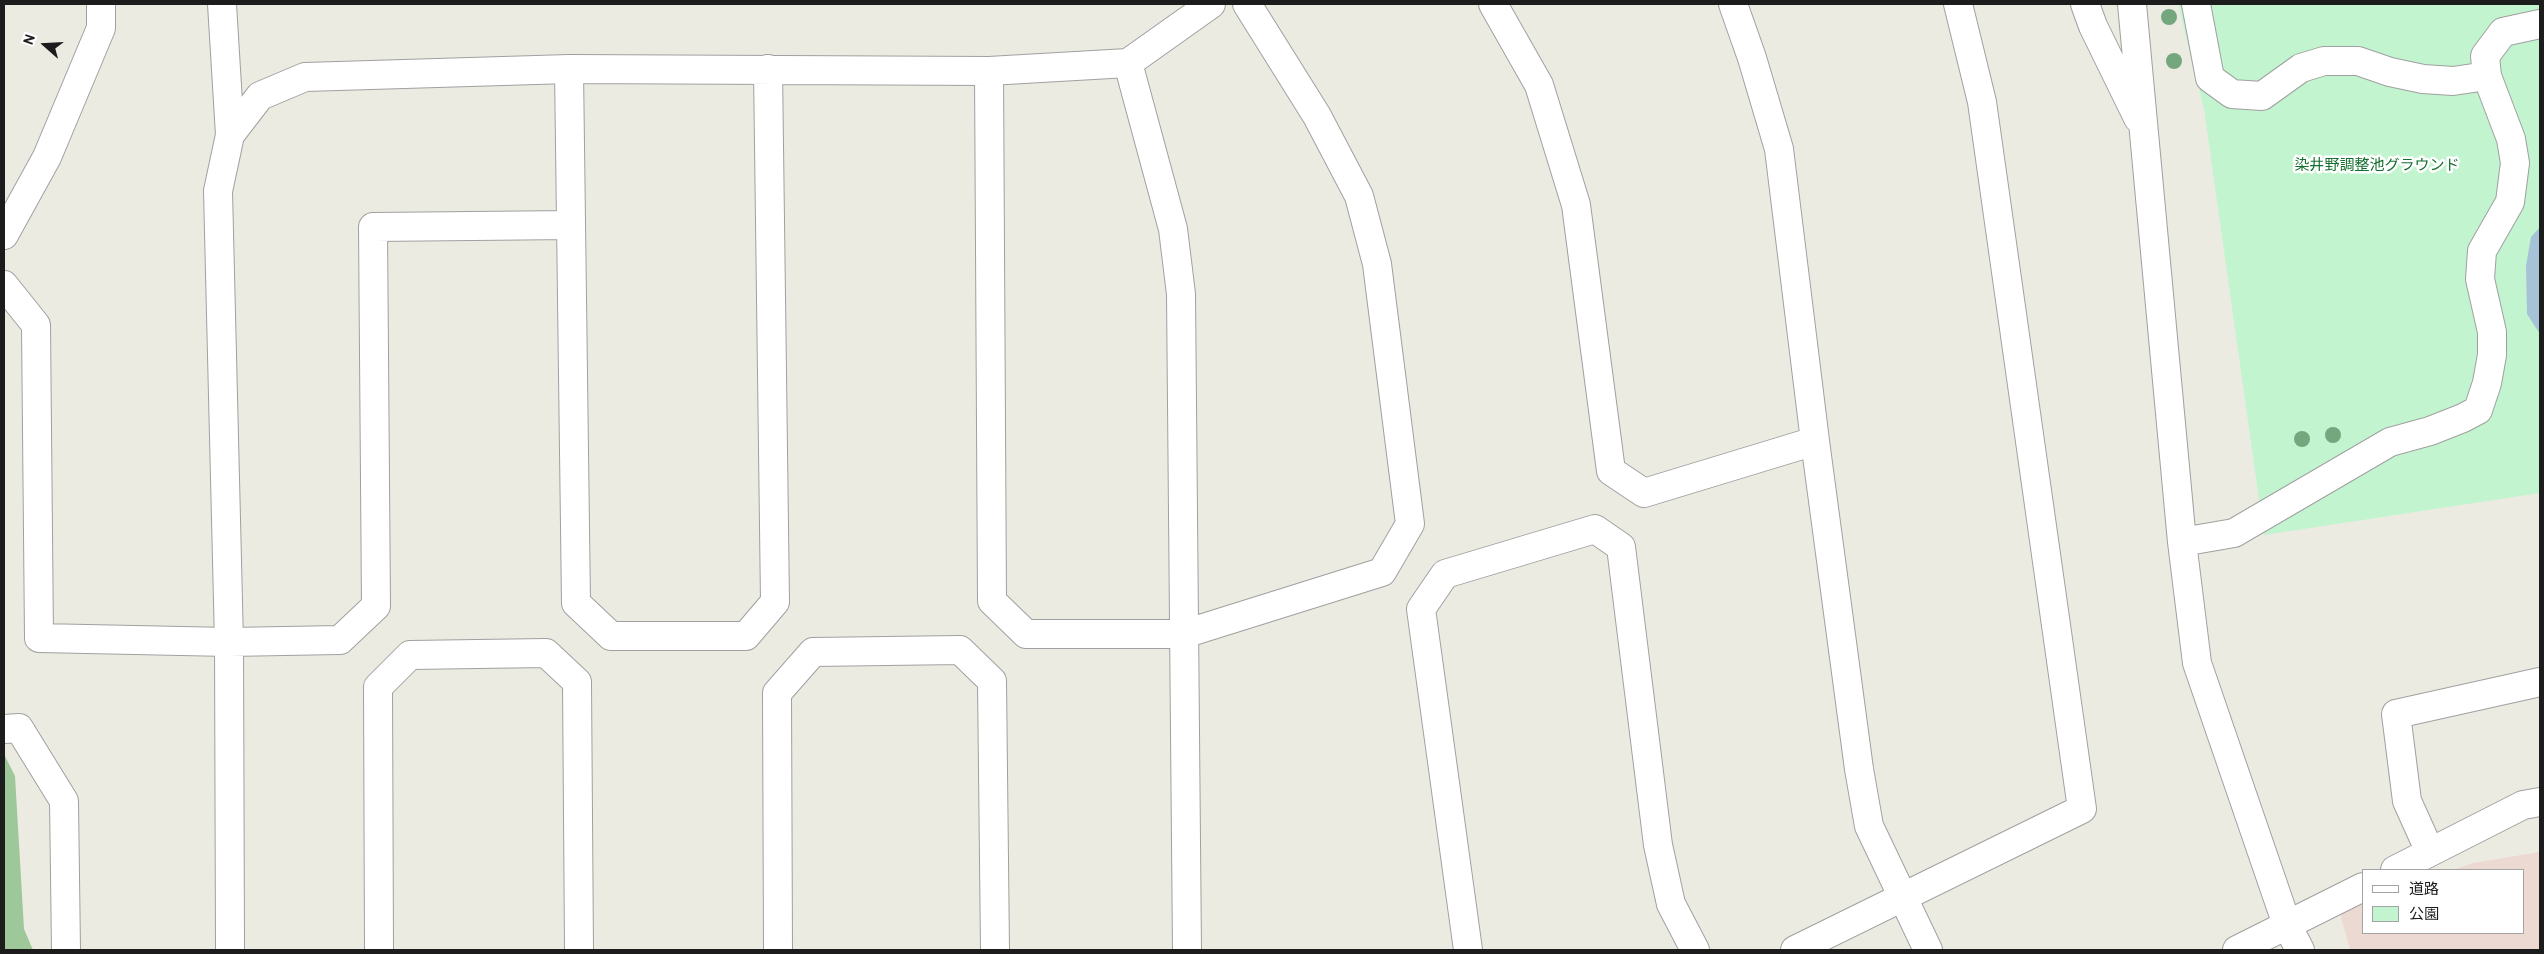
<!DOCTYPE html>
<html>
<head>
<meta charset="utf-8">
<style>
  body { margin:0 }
  #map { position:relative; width:2544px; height:954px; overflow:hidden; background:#ecebe2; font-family:Overpass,"Noto Sans JP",sans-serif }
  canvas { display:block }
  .frame { position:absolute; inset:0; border:5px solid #1c1c1c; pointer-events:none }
  .legend { position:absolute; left:2362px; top:869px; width:162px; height:65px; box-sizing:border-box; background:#fff; border:1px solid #a4a4a4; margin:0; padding:6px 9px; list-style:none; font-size:15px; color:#1c1c1c }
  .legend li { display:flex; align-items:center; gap:10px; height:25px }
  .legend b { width:25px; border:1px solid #a4a4a4 }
  .north { position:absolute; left:20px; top:20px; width:50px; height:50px; -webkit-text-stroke:4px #fff; paint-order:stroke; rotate:289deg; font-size:14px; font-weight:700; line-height:20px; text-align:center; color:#1c1c1c }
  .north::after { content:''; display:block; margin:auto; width:18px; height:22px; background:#1c1c1c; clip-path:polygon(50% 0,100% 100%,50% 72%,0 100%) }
</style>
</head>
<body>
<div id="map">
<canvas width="2544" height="954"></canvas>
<div class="frame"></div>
<ul class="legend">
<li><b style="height:6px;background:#fff"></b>道路</li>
<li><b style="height:14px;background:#c2f4d0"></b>公園</li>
</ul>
<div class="north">N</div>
</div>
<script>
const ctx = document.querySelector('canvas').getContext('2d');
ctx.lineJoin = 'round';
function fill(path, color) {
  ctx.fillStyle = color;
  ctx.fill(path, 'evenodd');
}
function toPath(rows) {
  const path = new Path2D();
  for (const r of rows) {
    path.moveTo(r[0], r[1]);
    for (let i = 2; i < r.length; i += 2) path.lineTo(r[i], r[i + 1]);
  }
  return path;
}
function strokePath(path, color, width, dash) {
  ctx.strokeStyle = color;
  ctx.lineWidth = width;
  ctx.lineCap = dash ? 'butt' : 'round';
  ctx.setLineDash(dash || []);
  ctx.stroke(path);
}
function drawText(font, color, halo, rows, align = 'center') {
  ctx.font = font + ' Overpass,"Noto Sans JP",sans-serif';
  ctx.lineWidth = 5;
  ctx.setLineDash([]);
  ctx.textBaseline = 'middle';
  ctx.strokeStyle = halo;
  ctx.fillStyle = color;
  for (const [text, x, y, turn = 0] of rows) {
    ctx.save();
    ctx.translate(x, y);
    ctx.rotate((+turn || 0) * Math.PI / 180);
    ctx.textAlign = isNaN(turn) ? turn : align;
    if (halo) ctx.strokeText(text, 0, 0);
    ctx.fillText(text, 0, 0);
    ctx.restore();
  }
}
fill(toPath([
  [2540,852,2540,950,2350,950,2340,913,2363,904,2363,933,2523,933,2523,870,2453,870,2473,863]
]), '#ecd9d2');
fill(toPath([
  [4,754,15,776,24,929,33,950,4,950]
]), '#9ec89a');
fill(toPath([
  [2178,4,2540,4,2540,493,2264,535,2204,109]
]), '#c2f4d0');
fill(toPath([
  [2540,227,2540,334,2527,314,2526,266,2531,237]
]), '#a6c2d7');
const minor = toPath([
  [222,4,230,135],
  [1493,4,1539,85,1576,205,1611,471,1644,493,1815,441],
  [1733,4,1752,58,1779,149,1815,441,1859,769,1869,826,1928,950],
  [2085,4,2093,26,2138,118],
  [2132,4,2182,542,2197,663,2287,925,2300,950],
  [2196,4,2210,78,2232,94,2262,96,2301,68,2324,61,2358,61,2390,72,2423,79,2453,81,2487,76],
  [1128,63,1173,229,1181,294,1187,950],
  [569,69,576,603,611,636,746,636,775,602,768,69],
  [989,71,992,601,1026,634,1184,634,1382,572,1410,524,1377,264,1359,196,1317,116,1247,4],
  [4,235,47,157,101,28,101,4],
  [4,285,36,325,39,638,229,642,340,640,376,606,373,227,571,225],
  [2182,542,2234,533,2390,442,2430,431,2463,418,2478,410,2487,383,2492,355,2492,332,2480,279,2482,251,2510,202,2515,163,2511,139,2487,76,2485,56,2503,32,2540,24],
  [4,729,19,728,64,801,66,950],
  [2430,852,2407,801,2396,714,2540,682],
  [2395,870,2523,805,2540,802],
  [230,950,229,642,218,191,230,135,260,96,305,77,569,69,989,71,1128,63,1211,4],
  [379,950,378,687,410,655,546,653,577,682,579,950],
  [778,950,777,693,813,652,960,650,992,681,995,950],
  [1468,950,1421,609,1445,574,1595,529,1621,547,1658,845,1671,904,1695,950],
  [1795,950,2082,809,1982,102,1958,4],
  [2237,950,2363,887]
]);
strokePath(minor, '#a0a0a0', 30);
strokePath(minor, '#fff', 28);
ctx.fillStyle = '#75a77f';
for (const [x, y] of [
  [2169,17],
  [2174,61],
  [2333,435],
  [2302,439]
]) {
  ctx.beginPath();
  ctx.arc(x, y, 8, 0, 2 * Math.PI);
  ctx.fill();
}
drawText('15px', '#146f2e', '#fff', [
  ["染井野調整池グラウンド",2377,167]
]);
</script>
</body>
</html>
